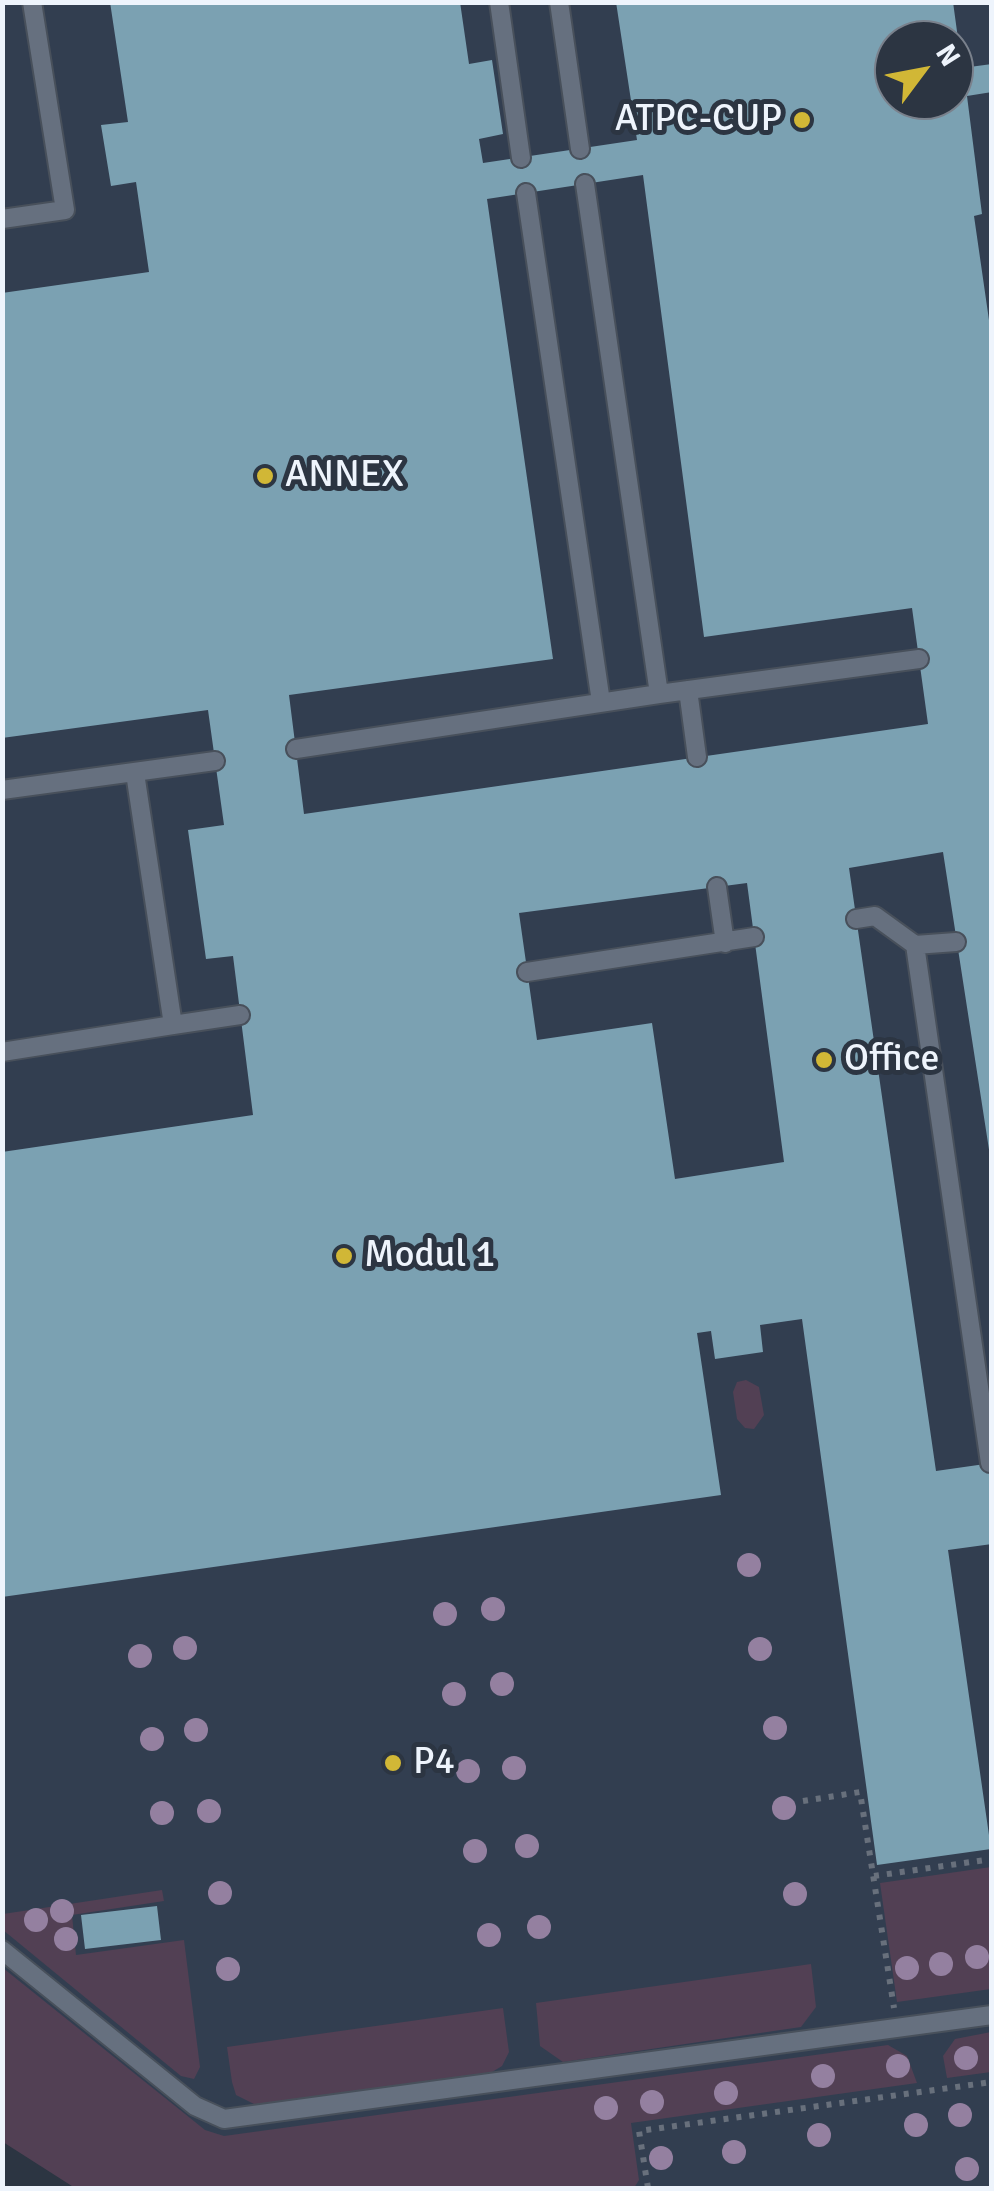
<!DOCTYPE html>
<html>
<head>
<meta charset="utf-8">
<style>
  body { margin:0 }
  #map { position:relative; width:994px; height:2191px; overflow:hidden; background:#2c3542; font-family:Signika,sans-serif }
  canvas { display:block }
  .frame { position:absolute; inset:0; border:5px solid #eef4fc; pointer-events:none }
  .north { position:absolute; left:874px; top:20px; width:100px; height:100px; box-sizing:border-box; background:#2c3542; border:2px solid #7a818c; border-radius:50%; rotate:58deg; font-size:28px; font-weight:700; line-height:40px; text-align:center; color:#eef4fc }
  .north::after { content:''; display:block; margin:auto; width:35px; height:45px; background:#d1b736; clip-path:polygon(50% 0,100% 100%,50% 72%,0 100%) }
</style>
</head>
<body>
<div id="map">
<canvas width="994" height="2191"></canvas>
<div class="frame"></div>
<div class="north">N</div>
</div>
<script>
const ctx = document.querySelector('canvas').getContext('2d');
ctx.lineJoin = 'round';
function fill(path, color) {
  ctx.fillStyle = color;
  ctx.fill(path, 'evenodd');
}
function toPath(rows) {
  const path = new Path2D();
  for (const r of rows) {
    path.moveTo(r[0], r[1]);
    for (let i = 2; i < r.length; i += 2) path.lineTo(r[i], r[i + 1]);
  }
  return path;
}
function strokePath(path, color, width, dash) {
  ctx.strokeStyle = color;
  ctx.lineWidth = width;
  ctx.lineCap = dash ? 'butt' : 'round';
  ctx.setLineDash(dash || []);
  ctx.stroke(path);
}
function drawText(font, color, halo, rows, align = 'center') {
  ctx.font = font + ' Signika,sans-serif';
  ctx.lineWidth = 10;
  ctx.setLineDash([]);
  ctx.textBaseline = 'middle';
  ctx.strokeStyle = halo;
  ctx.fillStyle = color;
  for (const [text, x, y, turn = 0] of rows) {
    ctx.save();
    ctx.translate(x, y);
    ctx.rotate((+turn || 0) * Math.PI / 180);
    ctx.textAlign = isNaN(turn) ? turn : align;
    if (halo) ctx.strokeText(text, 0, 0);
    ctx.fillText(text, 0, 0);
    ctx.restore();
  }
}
fill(toPath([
  [2,3,991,3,991,2188,79,2188,3,2140],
  [894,40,954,40,954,100,894,100]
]), '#323e50');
fill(toPath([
  [746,1380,759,1387,764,1415,754,1429,745,1428,737,1419,733,1392,737,1382],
  [991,1867,991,1989,897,2002,880,1883],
  [162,1890,164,1901,72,1915,76,1955,184,1940,200,2067,194,2079,181,2076,3,1930,3,1914],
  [811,1964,816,2007,801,2027,563,2062,540,2046,536,2003],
  [3,1968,205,2130,224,2136,888,2045,907,2056,917,2083,631,2123,639,2180,634,2188,75,2188,3,2142],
  [503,2008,509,2052,502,2066,492,2072,256,2105,236,2095,232,2082,227,2047],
  [991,2032,991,2072,947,2078,943,2056,955,2039]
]), '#524054');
fill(toPath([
  [110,2,460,2,469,64,492,60,503,134,479,139,483,163,637,140,616,2,953,2,962,68,992,64,992,92,967,96,982,214,974,216,992,341,992,1169,943,852,849,868,936,1471,992,1463,992,1544,948,1550,991,1849,877,1865,802,1319,760,1325,763,1352,715,1359,711,1331,697,1333,721,1495,2,1597,2,1152,253,1115,233,956,206,959,188,830,224,825,208,710,2,738,2,293,149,272,136,182,111,186,101,125,128,122],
  [894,40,954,40,954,100,894,100],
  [643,175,704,637,912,608,928,724,304,814,289,695,553,659,487,199],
  [747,883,784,1162,675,1179,652,1023,537,1040,519,913],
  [157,1906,161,1940,85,1949,81,1915]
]), '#7ba1b2');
const lane = toPath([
  [499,2,521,158],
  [559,2,580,149],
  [585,184,659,694,919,659],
  [526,193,601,702],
  [2,219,65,210,32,2],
  [688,690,697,757],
  [296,749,659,694],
  [135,773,173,1025,240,1015],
  [2,790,215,761],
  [717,887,725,943],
  [856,919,875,916,915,945,956,942],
  [915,945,990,1463],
  [527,972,754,937],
  [2,1052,173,1025],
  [2,1950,195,2106,224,2119,992,2015]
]);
strokePath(lane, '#48505b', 22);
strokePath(toPath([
  [803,1801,860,1792,894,2008],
  [874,1876,992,1859],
  [648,2188,639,2131,992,2082]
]), '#68707c', 6, [5, 8]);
strokePath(lane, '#66707f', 18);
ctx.fillStyle = '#9480a0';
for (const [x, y] of [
  [749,1565],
  [493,1609],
  [445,1614],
  [185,1648],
  [760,1649],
  [140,1656],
  [502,1684],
  [454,1694],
  [775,1728],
  [196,1730],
  [152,1739],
  [514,1768],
  [468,1771],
  [784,1808],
  [209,1811],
  [162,1813],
  [527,1846],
  [475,1851],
  [220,1893],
  [795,1894],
  [62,1911],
  [36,1920],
  [539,1927],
  [489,1935],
  [66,1939],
  [977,1957],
  [941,1964],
  [907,1968],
  [228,1969],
  [966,2058],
  [898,2066],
  [823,2076],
  [726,2093],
  [652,2102],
  [606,2108],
  [960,2115],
  [916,2125],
  [819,2135],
  [734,2152],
  [661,2158],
  [967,2169]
]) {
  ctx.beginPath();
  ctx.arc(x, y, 12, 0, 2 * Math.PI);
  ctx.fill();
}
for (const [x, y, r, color] of [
  [802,120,10,"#d1b736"],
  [265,476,10,"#d1b736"],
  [824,1060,10,"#d1b736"],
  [344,1256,10,"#d1b736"],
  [393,1763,10,"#d1b736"]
]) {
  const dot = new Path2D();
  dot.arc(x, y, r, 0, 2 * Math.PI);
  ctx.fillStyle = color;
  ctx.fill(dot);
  strokePath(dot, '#2c3542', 4);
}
drawText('38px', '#eef4fc', '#2c3542', [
  ["ATPC-CUP",782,120,"right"],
  ["ANNEX",285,476],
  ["Office",844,1060],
  ["Modul 1",364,1256],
  ["P4",413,1763]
], 'left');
</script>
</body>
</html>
